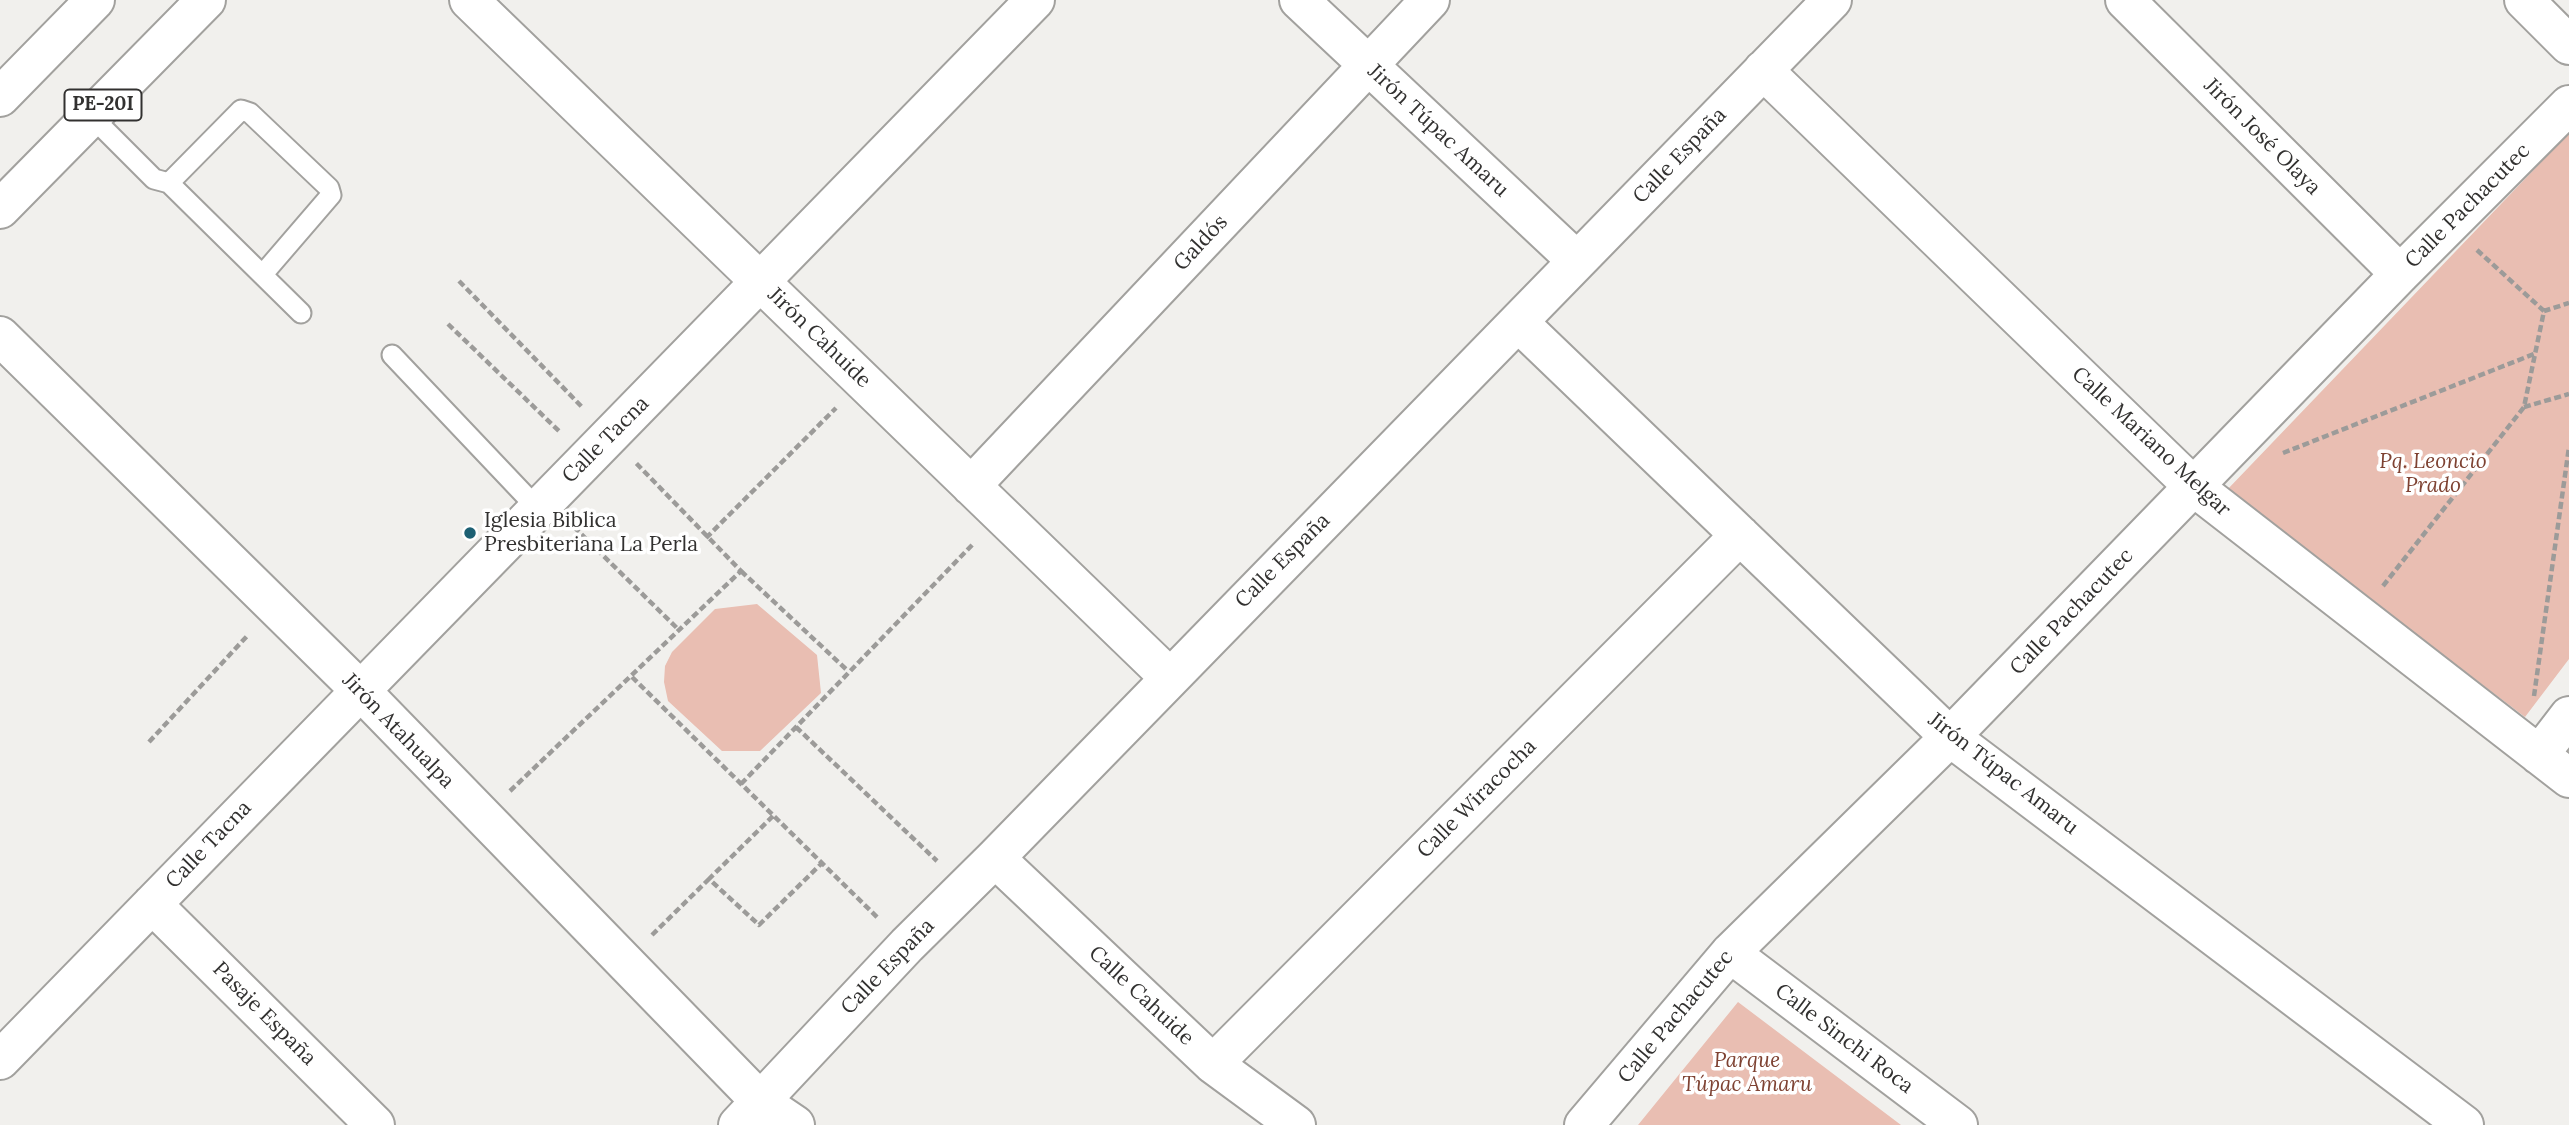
<!DOCTYPE html>
<html>
<head>
<meta charset="utf-8">
<style>
  body { margin:0 }
  canvas { display:block; background:#f1f0ed }
</style>
</head>
<body>
<canvas width="2569" height="1125"></canvas>
<script>
const ctx = document.querySelector('canvas').getContext('2d');
ctx.lineJoin = 'round';
function fill(path, color) {
  ctx.fillStyle = color;
  ctx.fill(path, 'evenodd');
}
function toPath(rows) {
  const path = new Path2D();
  for (const r of rows) {
    path.moveTo(r[0], r[1]);
    for (let i = 2; i < r.length; i += 2) path.lineTo(r[i], r[i + 1]);
  }
  return path;
}
function strokePath(path, color, width, dash) {
  ctx.strokeStyle = color;
  ctx.lineWidth = width;
  ctx.lineCap = dash ? 'butt' : 'round';
  ctx.setLineDash(dash || []);
  ctx.stroke(path);
}
function drawText(font, color, halo, rows, align = 'center') {
  ctx.font = font + ' Lora,serif';
  ctx.lineWidth = 7;
  ctx.setLineDash([]);
  ctx.textBaseline = 'middle';
  ctx.strokeStyle = halo;
  ctx.fillStyle = color;
  for (const [text, x, y, turn = 0] of rows) {
    ctx.save();
    ctx.translate(x, y);
    ctx.rotate((+turn || 0) * Math.PI / 180);
    ctx.textAlign = isNaN(turn) ? turn : align;
    if (halo) ctx.strokeText(text, 0, 0);
    ctx.fillText(text, 0, 0);
    ctx.restore();
  }
}
fill(toPath([
  [2569,133,2569,659,2525,717,2226,491],
  [757,604,817,655,821,693,760,751,722,751,668,701,664,682,665,666,672,652,715,609],
  [1738,1002,1901,1125,1638,1125]
]), '#e9beb2');
const lane = toPath([
  [92,117,154,179,169,183,241,110,250,113,329,188,331,195,263,274],
  [169,183,301,313],
  [392,355,538,509]
]);
const street = toPath([
  [469,0,1169,677],
  [1299,0,1577,261],
  [2125,0,2400,274],
  [2524,0,2569,45],
  [1763,70,2194,487,2569,778],
  [1518,322,1950,737,2464,1125],
  [971,486,1430,0],
  [2539,755,2569,716],
  [995,858,1213,1064,1296,1125],
  [152,904,375,1125],
  [1730,953,1958,1125],
  [0,1060,1035,0],
  [1213,1064,1740,535],
  [738,1125,907,945,995,858,1832,0],
  [1584,1125,1730,953,1950,737,2400,274,2569,105]
]);
const secondary = toPath([
  [0,336,360,690,761,1102,795,1125]
]);
const primary = toPath([
  [0,97,95,0],
  [0,209,206,0]
]);
strokePath(lane, '#a2a19e', 23);
strokePath(street, '#a2a19e', 42);
strokePath(secondary, '#a2a19e', 42);
strokePath(primary, '#a2a19e', 42);
strokePath(toPath([
  [2477,250,2544,311],
  [459,281,583,408],
  [448,324,561,433],
  [2524,407,2569,394],
  [2283,453,2534,354],
  [574,527,680,631],
  [706,538,836,408],
  [741,571,848,671],
  [2383,586,2524,407,2544,311,2569,303],
  [632,677,879,919],
  [2534,696,2569,447],
  [796,727,937,861],
  [149,742,248,635],
  [741,784,974,543],
  [510,791,741,571,635,462],
  [773,816,709,879,759,925,821,864],
  [652,935,709,879]
]), '#9c9b99', 4.5, [7, 3.5]);
strokePath(lane, '#fff', 19);
strokePath(street, '#fff', 38);
strokePath(secondary, '#fff', 38);
strokePath(primary, '#fff', 38);
for (const [x, y, r, color] of [
  [470,533,7,"#1d6073"]
]) {
  const dot = new Path2D();
  dot.arc(x, y, r, 0, 2 * Math.PI);
  ctx.fillStyle = color;
  ctx.fill(dot);
  strokePath(dot, '#fff', 2.5);
}
for (const [x, y, w] of [
  [103,105,77]
]) {
  const box = new Path2D();
  box.roundRect(x - w / 2, y - 15.5, w, 31, 5);
  ctx.fillStyle = '#fff';
  ctx.fill(box);
  strokePath(box, '#323130', 2);
}
drawText('bold 19px', '#323130', null, [
  ["PE-20I",103,105]
]);
drawText('21px', '#323130', '#fff', [
  ["Jirón Túpac Amaru",1438,131,43],
  ["Jirón José Olaya",2262,137,45],
  ["Calle España",1680,156,-46],
  ["Calle Pachacutec",2468,206,-45],
  ["Galdós",1201,243,-47],
  ["Jirón Cahuide",819,338,44],
  ["Calle Tacna",606,440,-45],
  ["Calle Mariano Melgar",2151,442,43],
  ["Calle España",1283,561,-45],
  ["Calle Pachacutec",2072,612,-46],
  ["Jirón Atahualpa",398,731,46],
  ["Jirón Túpac Amaru",2003,774,38],
  ["Calle Wiracocha",1477,799,-45],
  ["Calle Tacna",209,845,-46],
  ["Calle España",888,967,-46],
  ["Calle Cahuide",1141,996,43],
  ["Pasaje España",264,1014,45],
  ["Calle Pachacutec",1676,1017,-50],
  ["Calle Sinchi Roca",1844,1039,37]
]);
drawText('italic 21px', '#7e4232', '#fff', [
  ["Pq. Leoncio",2433,462],
  ["Prado",2433,486],
  ["Parque",1747,1061],
  ["Túpac Amaru",1747,1085]
]);
drawText('21px', '#323130', '#fff', [
  ["Iglesia Biblica",484,521],
  ["Presbiteriana La Perla",484,545]
], 'left');
</script>
</body>
</html>
